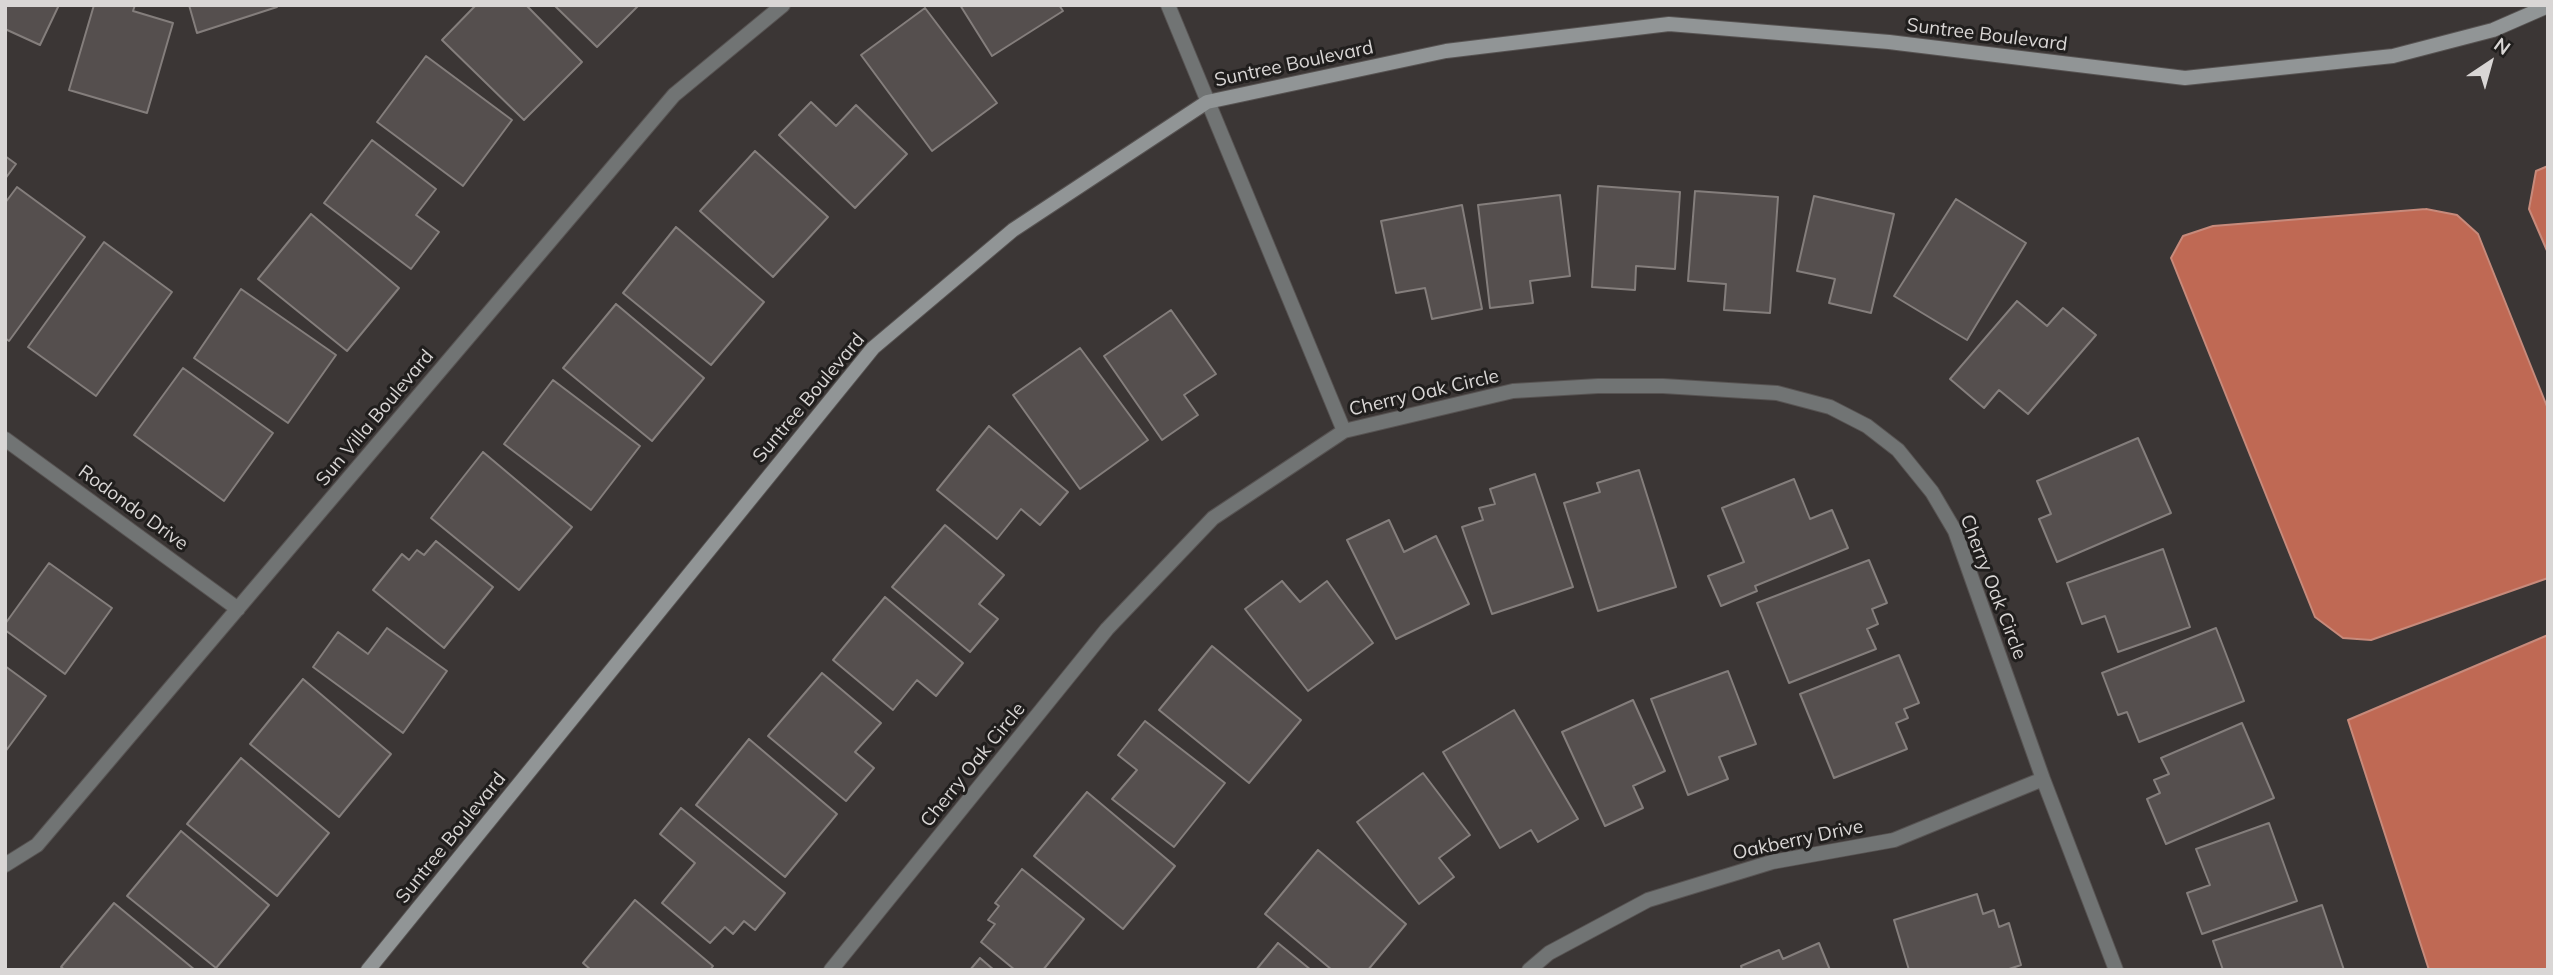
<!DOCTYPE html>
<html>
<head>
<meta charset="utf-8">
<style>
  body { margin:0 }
  #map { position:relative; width:2553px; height:975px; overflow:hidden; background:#3b3635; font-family:Mulish,sans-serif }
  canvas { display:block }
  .frame { position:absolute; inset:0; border:7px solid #d9d6d5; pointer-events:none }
  .north { position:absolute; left:2455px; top:28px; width:70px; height:70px; -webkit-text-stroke:5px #201e1d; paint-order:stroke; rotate:36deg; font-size:19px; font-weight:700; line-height:28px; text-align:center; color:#d9d6d5 }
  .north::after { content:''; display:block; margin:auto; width:24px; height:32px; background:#d9d6d5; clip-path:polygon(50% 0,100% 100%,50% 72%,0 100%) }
</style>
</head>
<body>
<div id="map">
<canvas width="2553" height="975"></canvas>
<div class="frame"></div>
<div class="north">N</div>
</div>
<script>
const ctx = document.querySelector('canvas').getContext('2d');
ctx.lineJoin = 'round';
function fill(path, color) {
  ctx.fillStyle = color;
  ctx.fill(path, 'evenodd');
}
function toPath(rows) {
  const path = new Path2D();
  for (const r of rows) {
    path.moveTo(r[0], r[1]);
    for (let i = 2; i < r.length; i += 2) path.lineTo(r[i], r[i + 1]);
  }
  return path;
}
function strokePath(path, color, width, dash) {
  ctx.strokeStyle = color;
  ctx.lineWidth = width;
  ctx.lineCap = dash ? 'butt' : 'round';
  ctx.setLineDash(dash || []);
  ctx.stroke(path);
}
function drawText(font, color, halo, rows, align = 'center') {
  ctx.font = font + ' Mulish,sans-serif';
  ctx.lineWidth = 6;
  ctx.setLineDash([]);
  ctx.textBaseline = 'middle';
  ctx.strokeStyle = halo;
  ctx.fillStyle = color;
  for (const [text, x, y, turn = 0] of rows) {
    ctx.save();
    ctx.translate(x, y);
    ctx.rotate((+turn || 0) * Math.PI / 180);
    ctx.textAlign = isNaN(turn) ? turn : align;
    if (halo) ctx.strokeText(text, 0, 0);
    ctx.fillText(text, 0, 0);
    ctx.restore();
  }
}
const water = toPath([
  [2548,166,2548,253,2529,209,2536,171,2548,166],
  [2426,209,2457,215,2478,234,2548,409,2548,578,2371,640,2343,638,2315,617,2171,258,2183,236,2213,226,2426,209],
  [2548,635,2548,970,2429,970,2348,720,2548,635]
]);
fill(water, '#bf6954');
strokePath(water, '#c78a7b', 2);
const building = toPath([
  [5,5,59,5,40,45,5,29,5,5],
  [94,5,135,5,133,11,173,23,147,113,69,90,94,5],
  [189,5,277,5,277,7,197,33,189,5],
  [476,5,526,5,582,62,524,120,442,40,476,5],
  [554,5,639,5,597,47,554,5],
  [960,5,1059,5,1063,11,992,56,960,5],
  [925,8,997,103,932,151,861,55,925,8],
  [426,56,512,120,463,186,377,122,426,56],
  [811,102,836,126,856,105,907,154,855,208,779,135,811,102],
  [372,140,436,189,416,215,439,232,411,269,324,203,372,140],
  [755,151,828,217,773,277,700,211,755,151],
  [5,156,16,164,5,179,5,156],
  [1598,186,1680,192,1675,269,1636,266,1635,290,1592,287,1598,186],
  [17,187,85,237,9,341,5,338,5,203,17,187],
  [1695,191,1778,197,1770,313,1724,310,1726,284,1688,281,1695,191],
  [1560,195,1570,276,1530,281,1533,303,1490,308,1478,205,1560,195],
  [1814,196,1894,214,1871,313,1829,303,1835,279,1797,271,1814,196],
  [1956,199,2026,243,1967,340,1894,296,1956,199],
  [1462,205,1482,309,1432,319,1425,288,1396,293,1381,221,1462,205],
  [311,214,399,288,347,351,258,279,311,214],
  [676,227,764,302,711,365,623,293,676,227],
  [104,242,172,292,96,396,28,347,104,242],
  [241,289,336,355,288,423,194,358,241,289],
  [2017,301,2047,326,2063,308,2096,335,2028,414,1999,390,1984,408,1950,379,2017,301],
  [616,304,704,378,652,441,563,368,616,304],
  [1171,310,1216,374,1184,395,1198,415,1162,440,1104,356,1171,310],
  [1080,348,1148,440,1080,489,1013,395,1080,348],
  [183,368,273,433,224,501,134,435,183,368],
  [553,380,640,446,591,510,504,444,553,380],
  [989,426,1068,492,1040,525,1021,509,997,539,937,490,989,426],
  [2138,438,2171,513,2057,562,2039,519,2051,514,2037,481,2138,438],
  [483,452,572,527,519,590,431,518,483,452],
  [1639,470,1676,587,1598,611,1564,503,1600,492,1597,483,1639,470],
  [1535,474,1573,587,1492,614,1462,527,1483,520,1479,508,1495,504,1490,489,1535,474],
  [1794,479,1810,519,1832,510,1848,548,1755,586,1757,591,1721,606,1708,576,1744,562,1722,508,1794,479],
  [1389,520,1404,552,1436,536,1469,604,1396,639,1347,540,1389,520],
  [945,525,1004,575,979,604,998,619,970,652,892,587,945,525],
  [436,541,493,587,444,648,373,590,402,554,409,560,417,550,424,555,436,541],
  [2163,549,2190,627,2118,652,2105,616,2082,624,2067,583,2163,549],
  [1869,560,1887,603,1872,609,1878,624,1867,629,1876,649,1789,683,1757,603,1869,560],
  [49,563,112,608,65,674,5,630,5,624,49,563],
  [1282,581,1300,602,1327,581,1373,643,1308,691,1245,609,1282,581],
  [885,597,963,663,936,696,917,680,893,710,833,660,885,597],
  [387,628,447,671,403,733,313,667,338,632,368,654,387,628],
  [2216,628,2244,701,2139,742,2127,712,2118,715,2102,673,2216,628],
  [1212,646,1301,720,1249,783,1159,710,1212,646],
  [1899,655,1919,703,1904,709,1908,718,1896,723,1907,749,1834,778,1800,694,1899,655],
  [5,666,46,696,5,752,5,666],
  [1728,671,1756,744,1719,757,1728,779,1688,795,1651,699,1728,671],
  [822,673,881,723,855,752,874,768,846,801,768,736,822,673],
  [303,679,391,754,339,817,250,744,303,679],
  [1633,700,1665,771,1633,786,1643,808,1605,826,1562,732,1633,700],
  [1514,710,1578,819,1538,842,1531,830,1500,848,1443,752,1514,710],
  [1145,721,1225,783,1174,847,1112,799,1137,770,1118,755,1145,721],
  [2242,723,2274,798,2166,844,2147,799,2160,793,2154,780,2169,774,2161,758,2242,723],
  [749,739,837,814,785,877,696,805,749,739],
  [241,758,329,833,277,896,187,824,241,758],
  [1423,773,1470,835,1439,858,1454,877,1419,904,1357,822,1423,773],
  [1087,792,1175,866,1123,929,1034,856,1087,792],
  [681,808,785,893,755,930,744,921,733,934,725,927,710,943,662,903,695,863,660,834,681,808],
  [2269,823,2297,901,2202,934,2187,893,2210,885,2196,849,2269,823],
  [181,831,269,905,216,968,127,896,181,831],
  [1318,850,1406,924,1368,970,1332,970,1265,914,1318,850],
  [1022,869,1084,919,1043,970,1015,970,981,942,995,924,988,920,999,906,995,903,1022,869],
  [1977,894,1983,914,1994,910,1999,927,2009,923,2021,965,2006,970,1909,970,1894,920,1977,894],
  [635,900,713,966,710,970,591,970,583,963,635,900],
  [114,903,195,970,65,970,61,967,114,903],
  [2322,905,2344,970,2223,970,2213,941,2322,905],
  [1278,943,1311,970,1256,970,1278,943],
  [1819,943,1830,970,1742,970,1741,966,1779,950,1783,959,1819,943],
  [980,958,994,970,970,970,980,958]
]);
fill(building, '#554f4e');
strokePath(building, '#847e7c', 2);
const street = toPath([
  [1168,5,1344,431],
  [5,439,238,609],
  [5,865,37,845,674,95,783,5],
  [831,970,1107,629,1213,518,1344,431,1513,391,1598,386,1663,386,1777,393,1830,407,1867,426,1898,450,1932,492,1955,531,2043,779,2116,970],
  [1529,970,1549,953,1648,900,1772,862,1894,840,2043,779]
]);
const secondary = toPath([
  [368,970,873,348,1013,230,1207,102,1446,51,1669,24,1889,42,2185,78,2393,56,2493,30,2548,6]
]);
strokePath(street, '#575352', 16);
strokePath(secondary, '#575352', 16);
strokePath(street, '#717474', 14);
strokePath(secondary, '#919596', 14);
drawText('19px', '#d9d6d5', '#201e1d', [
  ["Suntree Boulevard",1987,35,7],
  ["Suntree Boulevard",1294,64,-12],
  ["Cherry Oak Circle",1424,393,-13],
  ["Suntree Boulevard",809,398,-50],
  ["Sun Villa Boulevard",375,418,-50],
  ["Rodondo Drive",133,508,36],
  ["Cherry Oak Circle",1993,587,69],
  ["Cherry Oak Circle",973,765,-51],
  ["Suntree Boulevard",451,838,-51],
  ["Oakberry Drive",1798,840,-12]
]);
</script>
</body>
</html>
